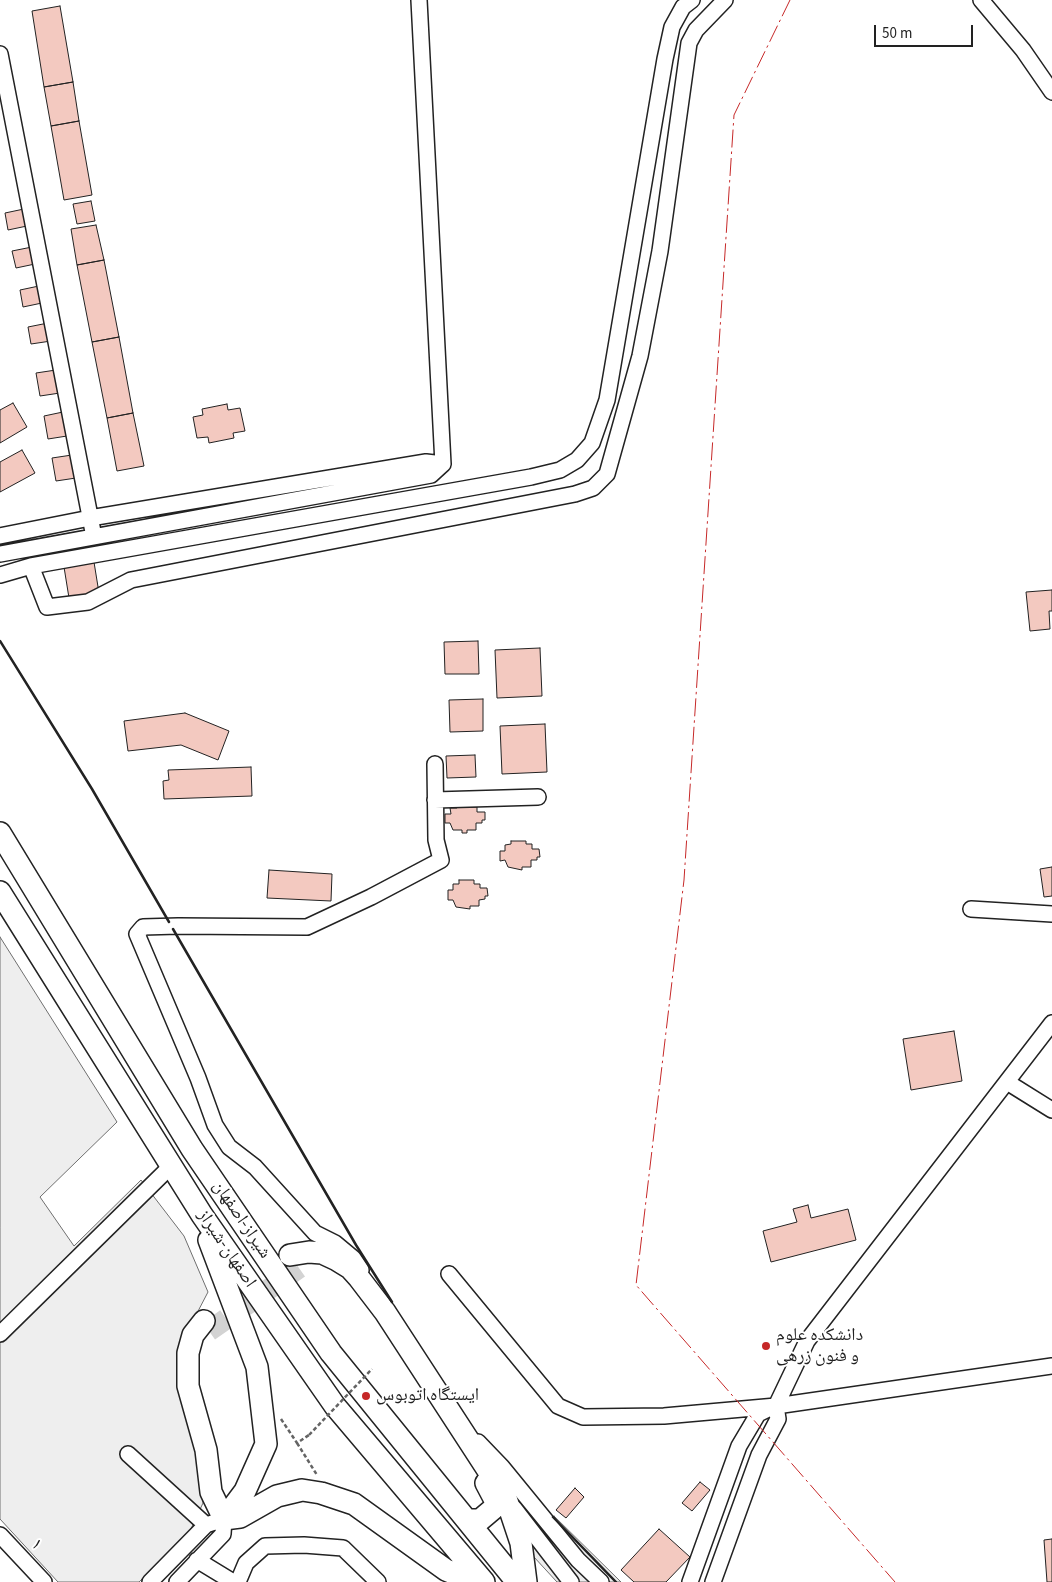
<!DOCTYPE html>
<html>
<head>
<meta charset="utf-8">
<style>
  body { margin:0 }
  #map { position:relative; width:1052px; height:1582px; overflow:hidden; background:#fff; font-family:"Source Sans 3",sans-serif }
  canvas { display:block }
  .scale { position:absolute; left:874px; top:25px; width:99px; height:22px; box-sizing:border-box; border:2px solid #222; border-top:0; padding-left:6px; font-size:15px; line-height:18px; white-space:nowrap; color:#222; -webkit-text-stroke:4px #fff; paint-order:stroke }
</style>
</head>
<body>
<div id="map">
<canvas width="1052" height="1582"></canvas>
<div class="scale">50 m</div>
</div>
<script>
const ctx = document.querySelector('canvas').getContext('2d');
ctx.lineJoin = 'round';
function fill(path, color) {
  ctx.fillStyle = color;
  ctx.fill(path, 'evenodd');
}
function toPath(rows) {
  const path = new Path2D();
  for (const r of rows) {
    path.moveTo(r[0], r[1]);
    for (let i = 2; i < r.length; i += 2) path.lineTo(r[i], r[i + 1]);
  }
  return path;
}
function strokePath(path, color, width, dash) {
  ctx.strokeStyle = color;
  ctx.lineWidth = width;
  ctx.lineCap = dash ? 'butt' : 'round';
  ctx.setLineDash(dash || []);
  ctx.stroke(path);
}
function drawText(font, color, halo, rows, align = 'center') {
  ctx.font = font + ' "Source Sans 3","Noto Naskh Arabic",sans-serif';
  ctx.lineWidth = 4;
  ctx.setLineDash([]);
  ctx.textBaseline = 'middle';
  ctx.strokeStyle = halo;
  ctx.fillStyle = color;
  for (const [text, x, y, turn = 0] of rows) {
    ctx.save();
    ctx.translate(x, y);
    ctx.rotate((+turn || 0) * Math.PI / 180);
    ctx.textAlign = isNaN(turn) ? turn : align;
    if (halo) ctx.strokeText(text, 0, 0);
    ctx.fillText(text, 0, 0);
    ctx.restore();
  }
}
const green = toPath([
  [0,937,117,1122,40,1197,74,1246,141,1180,184,1236,208,1292,183,1340,199,1452,203,1503,190,1531,139,1582,58,1582,0,1519,0,937]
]);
fill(green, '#eee');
strokePath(green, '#6f6f6f', 1);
const parking = toPath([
  [554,1516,621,1582,557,1582,522,1544,554,1516]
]);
fill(parking, '#ededed');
strokePath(parking, '#6f6f6f', 1);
const building = toPath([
  [60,6,73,82,44,87,32,11,60,6],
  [73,82,79,121,51,126,44,87,73,82],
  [79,121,92,195,64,200,51,126,79,121],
  [91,201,95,221,77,224,73,204,91,201],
  [24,209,27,226,8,230,5,213,24,209],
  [96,225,104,260,77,265,71,229,96,225],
  [32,247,35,264,16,268,12,251,32,247],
  [104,260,119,337,92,342,77,265,104,260],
  [39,286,42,303,23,307,20,290,39,286],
  [48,323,51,341,31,344,28,327,48,323],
  [119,337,133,413,107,418,92,342,119,337],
  [56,370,60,393,40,396,36,373,56,370],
  [13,403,27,427,0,443,0,410,13,403],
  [227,404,228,410,240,408,245,431,233,433,234,438,209,443,208,437,197,438,193,417,203,415,202,409,227,404],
  [63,412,67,436,48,439,44,416,63,412],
  [133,413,144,466,117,471,107,418,133,413],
  [22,450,35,473,0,492,0,462,22,450],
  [72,455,76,478,56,481,52,458,72,455],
  [94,562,99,593,69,598,64,567,94,562],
  [1052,590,1052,611,1049,611,1050,629,1030,631,1026,592,1052,590],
  [478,641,479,674,445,674,444,642,478,641],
  [540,648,542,696,497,698,495,650,540,648],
  [483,699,483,731,450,732,449,700,483,699],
  [185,713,229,731,218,760,181,745,128,751,124,721,185,713],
  [545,724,547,772,502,774,500,726,545,724],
  [475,755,476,777,447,778,446,756,475,755],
  [251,767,252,796,164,799,163,781,169,780,168,770,251,767],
  [471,803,471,807,477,807,477,812,485,812,485,820,482,820,482,823,476,823,476,830,467,830,467,833,462,833,462,830,453,830,450,823,445,823,445,814,451,814,450,808,457,808,456,804,471,803],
  [511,841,526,841,526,844,532,844,532,849,539,849,540,857,537,857,537,860,531,860,531,867,522,867,522,870,508,867,505,860,500,861,500,851,505,851,505,845,511,844,511,841],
  [1052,867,1052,896,1044,897,1040,869,1052,867],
  [269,870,332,874,331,901,267,898,269,870],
  [459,880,474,880,474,884,480,884,480,888,487,888,488,896,485,896,485,899,479,900,479,906,470,906,470,909,456,907,453,900,448,900,448,890,453,890,453,884,459,884,459,880],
  [954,1031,962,1081,911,1090,903,1039,954,1031],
  [808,1205,811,1218,848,1209,856,1240,771,1262,763,1231,797,1222,793,1209,808,1205],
  [700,1482,710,1490,692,1511,682,1503,700,1482],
  [575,1488,584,1497,566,1518,556,1510,575,1488],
  [659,1529,690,1557,666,1582,634,1582,621,1570,659,1529],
  [1052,1539,1052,1582,1047,1582,1044,1540,1052,1539]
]);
fill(building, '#f3c9c0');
strokePath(building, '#222', 1);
strokePath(toPath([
  [209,1331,299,1268]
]), '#d3d3d3', 21, [21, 11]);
const minor = toPath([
  [981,0,1023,50,1052,92],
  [0,54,94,537],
  [0,536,90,518,426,462,443,464],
  [0,554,431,475,443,464,419,0],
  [31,566,47,607,88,602,131,580,575,494,593,488,607,474,640,356,660,251,689,43,696,30,725,0],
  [0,575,31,566,531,477,560,470,577,460,592,443,607,400,665,59,672,27,683,7,692,0],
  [435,800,538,797],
  [971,909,1052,914],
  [1007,1082,1052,1110],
  [361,1270,353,1258,335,1243,315,1233,255,1167,229,1147,215,1125,198,1078,137,934,143,927,178,926,307,927,371,897,441,860,436,840,435,764],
  [449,1274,558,1406,583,1417,664,1416,776,1406,1052,1366],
  [0,1334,172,1165],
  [478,1442,502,1467,578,1560,601,1582],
  [128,1454,206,1525],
  [514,1508,571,1582],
  [0,1535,44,1582],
  [197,1560,233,1582],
  [150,1582,206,1525,224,1519,223,1534,177,1582],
  [238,1582,246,1563,265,1546,304,1545,343,1548,378,1582],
  [690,1582,739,1446,758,1414,772,1407],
  [713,1582,759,1455,778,1419,776,1406,807,1341,1052,1023]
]);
const highway = toPath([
  [0,833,192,1149,331,1353,517,1582],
  [0,892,202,1215,335,1406,484,1582],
  [209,1240,257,1367,266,1444,245,1491,224,1519],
  [290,1255,309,1252,322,1253,337,1260,350,1268,359,1278,385,1312,506,1498,521,1543,526,1582],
  [204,1321,193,1335,188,1353,188,1386,206,1450,211,1492,224,1519],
  [224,1519,240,1517,277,1496,302,1490,321,1493,354,1504,446,1570,474,1582],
  [467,1520,480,1520,493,1509,496,1502,486,1483]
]);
strokePath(minor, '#222', 18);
strokePath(highway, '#222', 24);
strokePath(toPath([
  [281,1419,297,1443,309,1435],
  [297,1443,317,1475]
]), '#646464', 2.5, [4, 2.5]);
strokePath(minor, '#fff', 15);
strokePath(highway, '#fff', 21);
strokePath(toPath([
  [309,1435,372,1369]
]), '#646464', 2.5, [4, 2.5]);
strokePath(toPath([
  [0,641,92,789,169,922],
  [173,929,356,1245,392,1302],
  [553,1517,616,1582]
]), '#222', 2.5);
strokePath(toPath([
  [790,0,734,115,684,880,636,1285,895,1582]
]), '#c62828', 1, [18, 4, 2.5, 4]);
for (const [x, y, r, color] of [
  [766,1346,5,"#c62828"],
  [366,1396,5,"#c62828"]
]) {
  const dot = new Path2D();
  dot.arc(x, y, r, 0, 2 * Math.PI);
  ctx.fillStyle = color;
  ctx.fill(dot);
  strokePath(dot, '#fff', 2);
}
drawText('18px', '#222', '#fff', [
  ["شیراز-اصفهان",241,1220,56],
  ["اصفهان-شیراز",226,1249,56],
  ["۱",36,1545,47]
]);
drawText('18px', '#222', '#fff', [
  ["دانشکده علوم",776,1336],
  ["و فنون زرهی",776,1357],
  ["ایستگاه اتوبوس",376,1396]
], 'left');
</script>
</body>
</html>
